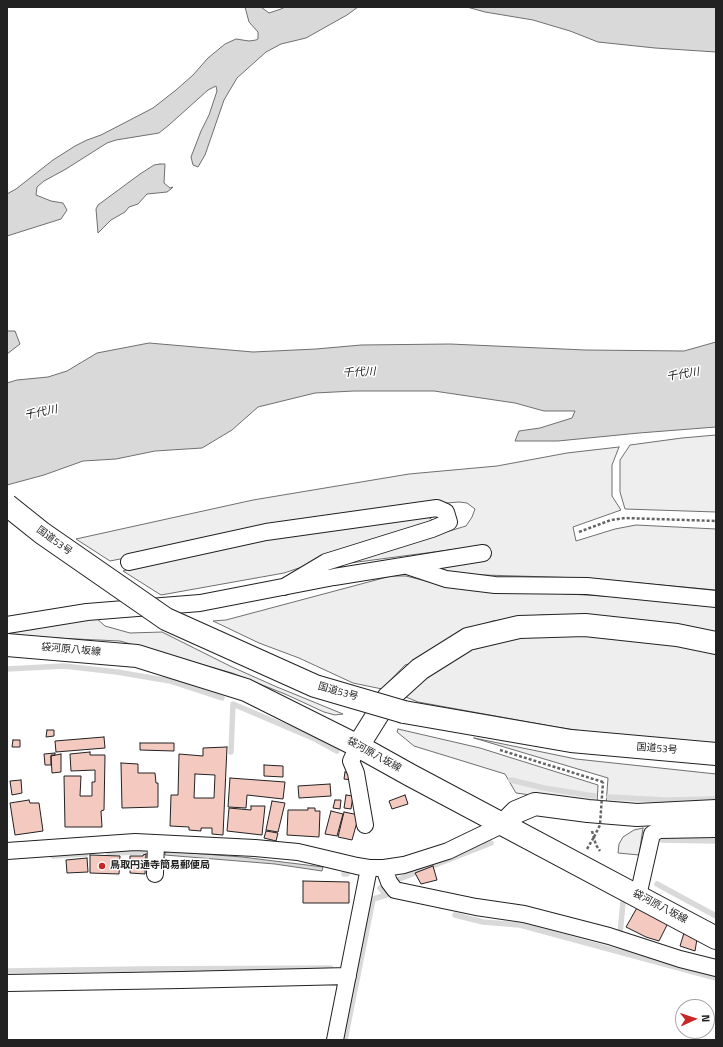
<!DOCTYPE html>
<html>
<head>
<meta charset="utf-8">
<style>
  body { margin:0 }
  #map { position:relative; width:723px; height:1047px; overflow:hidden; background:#fff; font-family:"Titillium Web",sans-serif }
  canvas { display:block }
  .frame { position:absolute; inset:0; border:8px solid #222; pointer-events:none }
  .north { position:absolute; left:675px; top:999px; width:40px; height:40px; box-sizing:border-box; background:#fff; border:1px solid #a7a7a7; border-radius:50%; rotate:87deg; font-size:11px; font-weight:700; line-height:16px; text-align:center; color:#222 }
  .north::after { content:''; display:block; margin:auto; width:14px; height:18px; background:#c62828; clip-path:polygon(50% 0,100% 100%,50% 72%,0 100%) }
</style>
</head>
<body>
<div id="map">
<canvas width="723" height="1047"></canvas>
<div class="frame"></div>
<div class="north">N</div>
</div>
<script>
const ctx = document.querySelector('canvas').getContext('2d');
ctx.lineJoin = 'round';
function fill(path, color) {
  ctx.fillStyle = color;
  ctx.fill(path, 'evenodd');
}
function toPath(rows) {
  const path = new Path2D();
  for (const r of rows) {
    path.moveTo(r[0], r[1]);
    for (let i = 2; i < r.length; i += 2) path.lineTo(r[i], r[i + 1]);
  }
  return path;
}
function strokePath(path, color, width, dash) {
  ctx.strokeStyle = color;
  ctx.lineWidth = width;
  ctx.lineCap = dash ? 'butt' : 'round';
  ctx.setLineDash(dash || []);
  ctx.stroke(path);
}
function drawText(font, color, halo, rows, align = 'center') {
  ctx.font = font + ' "Titillium Web","Noto Sans JP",sans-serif';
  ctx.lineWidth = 3;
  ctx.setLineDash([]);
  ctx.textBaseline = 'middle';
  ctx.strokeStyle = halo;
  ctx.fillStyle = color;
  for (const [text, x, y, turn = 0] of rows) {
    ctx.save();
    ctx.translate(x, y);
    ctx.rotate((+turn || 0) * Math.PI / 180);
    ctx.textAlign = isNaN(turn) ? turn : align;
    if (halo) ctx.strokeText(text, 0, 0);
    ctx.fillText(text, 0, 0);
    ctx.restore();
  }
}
const green = toPath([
  [716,435,716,512,625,509,620,492,620,460,630,445,682,438,716,435],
  [619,447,612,465,612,496,621,510,573,527,576,541,615,529,636,525,716,529,716,590,584,578,450,574,432,569,488,559,487,545,335,565,466,526,472,517,475,509,467,503,459,502,373,509,110,561,76,539,253,500,409,474,497,466,567,453,619,447],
  [424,517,430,518,432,520,431,524,284,573,161,595,123,571,256,540,424,517],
  [391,576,406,576,430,582,485,589,669,600,716,605,716,633,610,617,542,615,493,621,460,632,413,663,405,665,382,689,353,683,299,658,259,643,213,621,226,620,391,576],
  [95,617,105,626,130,633,162,632,232,667,277,687,343,714,335,715,324,712,285,694,232,673,120,641,11,636,12,631,95,617],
  [591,636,650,640,716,653,716,745,621,737,556,727,418,702,406,697,416,687,431,675,473,648,520,637,591,636],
  [398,729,480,748,598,785,597,804,516,793,505,774,414,746,397,732,398,729],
  [474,738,576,759,716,774,716,804,606,805,608,778,474,738],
  [643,828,639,855,618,853,619,844,623,837,634,830,643,828]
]);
fill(green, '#eee');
strokePath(green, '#6f6f6f', 1);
const water = toPath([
  [245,7,261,7,269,13,281,9,285,7,358,7,347,15,306,38,281,44,266,52,237,78,224,100,205,155,198,167,193,165,191,157,201,131,209,115,217,91,216,86,208,90,169,125,159,133,116,140,107,143,66,169,44,181,37,187,36,195,51,201,63,203,67,210,61,219,7,236,7,194,16,189,53,160,75,146,87,140,101,135,153,108,176,90,193,75,208,58,225,44,236,39,249,41,256,40,258,39,258,32,249,22,245,7],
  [467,7,716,7,716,52,655,48,598,42,570,31,533,20,485,12,467,7],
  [160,164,165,164,164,183,170,188,173,187,171,189,167,192,147,194,138,204,129,207,125,212,111,220,98,233,96,209,98,205,140,174,154,165,160,164],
  [7,331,15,331,20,344,7,354,7,331],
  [716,342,716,427,639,433,558,441,515,441,519,431,540,428,572,418,575,411,544,411,515,403,434,391,354,391,315,393,258,407,232,430,202,448,155,451,116,459,83,461,44,475,7,485,7,383,17,380,48,377,67,371,97,353,149,343,253,352,316,349,361,345,450,344,585,350,684,351,716,342],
  [165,851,242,857,323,867,322,871,275,864,165,855,165,851]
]);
fill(water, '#d9d9d9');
strokePath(water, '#6f6f6f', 1);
strokePath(toPath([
  [7,669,64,666,117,672,170,681,222,698],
  [231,752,233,704,315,739,337,751],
  [511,780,544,788,594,796],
  [609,797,665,800,716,799],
  [662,840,716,841],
  [109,853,143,852],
  [53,856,86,854],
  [344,874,347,874],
  [397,880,491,843],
  [657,884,716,916],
  [380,888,386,895],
  [455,915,483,922,520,925,716,978],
  [620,934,623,902],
  [7,971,139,969,331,968],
  [345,1040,373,899,390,894,394,895]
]), '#d9d9d9', 5.5);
const building = toPath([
  [47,730,54,730,54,736,46,737,47,730],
  [104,737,105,748,56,752,55,741,104,737],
  [13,740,20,740,20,747,12,747,13,740],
  [140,743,174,743,174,751,140,750,140,743],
  [227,747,223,835,212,834,212,828,201,828,201,831,189,830,189,827,170,826,171,795,178,795,179,754,203,756,203,748,227,747],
  [195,774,215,775,214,798,194,798,195,774],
  [90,752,90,755,105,755,104,810,101,811,102,827,65,827,64,776,81,776,80,796,92,796,92,782,95,782,95,770,71,771,70,754,90,752],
  [55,753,55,755,51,755,51,765,45,765,44,754,55,753],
  [61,754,61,772,52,773,51,756,61,754],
  [121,763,138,764,138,773,155,773,156,783,158,783,158,807,122,808,121,763],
  [264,765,283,766,283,777,264,776,264,765],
  [345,772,353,773,352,780,344,779,345,772],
  [230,778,285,782,283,799,247,795,246,808,228,807,230,778],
  [21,780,22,793,12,795,10,781,21,780],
  [330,784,331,796,299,798,298,786,330,784],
  [346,795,353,796,351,809,344,808,346,795],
  [405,795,408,804,392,809,389,801,405,795],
  [29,800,30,803,39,803,43,831,15,835,10,803,29,800],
  [335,800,341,800,340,809,333,808,335,800],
  [272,801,285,803,278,832,266,830,272,801],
  [251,806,265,806,262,835,227,831,229,808,251,810,251,806],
  [308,808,315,808,315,811,320,811,319,837,287,835,288,810,308,810,308,808],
  [331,811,343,814,337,836,325,834,331,811],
  [344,812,359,815,352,840,338,837,344,812],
  [266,831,278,833,276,841,264,838,266,831],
  [146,854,145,874,130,873,130,856,143,856,143,855,146,854],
  [90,855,120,856,119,874,90,873,90,855],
  [87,858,88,872,67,873,66,860,87,858],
  [433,866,437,880,421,884,415,873,433,866],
  [303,881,349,882,349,903,303,903,303,881],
  [638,906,668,923,659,941,646,937,626,927,638,906],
  [684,933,697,939,695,951,680,946,684,933]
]);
fill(building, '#f3c9c0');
strokePath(building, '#222', 1);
const street = toPath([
  [129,562,266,532,437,508,446,512,449,522,432,529,326,562,284,587],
  [407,566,446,579,495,585,587,586,716,599],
  [7,625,87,612,200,603,334,577,483,553],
  [358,746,351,761,356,773,365,825],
  [7,851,135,842,255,848,298,852,357,866,369,868,384,868,404,865,448,851,504,824],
  [384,868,389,882,395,890,476,907,524,914,609,936,680,959,716,968],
  [155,874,156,843],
  [638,896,652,834,659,830,716,829],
  [7,983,181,980,348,976],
  [335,1040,369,868]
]);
const secondary = toPath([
  [7,645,137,656,246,690,358,746,410,775,716,938]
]);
const highway = toPath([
  [404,712,571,741,716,754],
  [358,746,388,698,420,669,468,639,519,627,585,625,677,635,716,643],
  [504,824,516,812,535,804,588,811,637,815,716,811]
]);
strokePath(street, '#222', 18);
strokePath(secondary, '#222', 24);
strokePath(highway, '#222', 24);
strokePath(toPath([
  [579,532,611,520,625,518,716,521],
  [500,750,603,782],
  [592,831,596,845,600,851],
  [587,849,594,837]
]), '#646464', 2.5, [3, 2]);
strokePath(street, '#fff', 16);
strokePath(secondary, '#fff', 22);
strokePath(highway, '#fff', 22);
const highwayBridge = toPath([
  [7,505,42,533,166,619,315,686,404,712]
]);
strokePath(highwayBridge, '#222', 24, []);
strokePath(toPath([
  [594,837,600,825,603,782]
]), '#646464', 2.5, [3, 2]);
strokePath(highwayBridge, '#fff', 22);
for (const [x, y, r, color] of [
  [102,866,4,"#c62828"]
]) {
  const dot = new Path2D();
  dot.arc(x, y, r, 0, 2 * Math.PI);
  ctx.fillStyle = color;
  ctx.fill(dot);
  strokePath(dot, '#fff', 1.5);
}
drawText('10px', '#222', '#fff', [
  ["国道53号",54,541,36],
  ["袋河原八坂線",71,650,5],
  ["国道53号",338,692,16],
  ["国道53号",657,749,5],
  ["袋河原八坂線",374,755,29],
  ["袋河原八坂線",660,907,28]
]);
drawText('bold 10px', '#222', '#fff', [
  ["鳥取円通寺簡易郵便局",110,866]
], 'left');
drawText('italic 11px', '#222', '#fff', [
  ["千代川",359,373,-3],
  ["千代川",683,375,-9],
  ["千代川",41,413,-11]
]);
</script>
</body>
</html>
